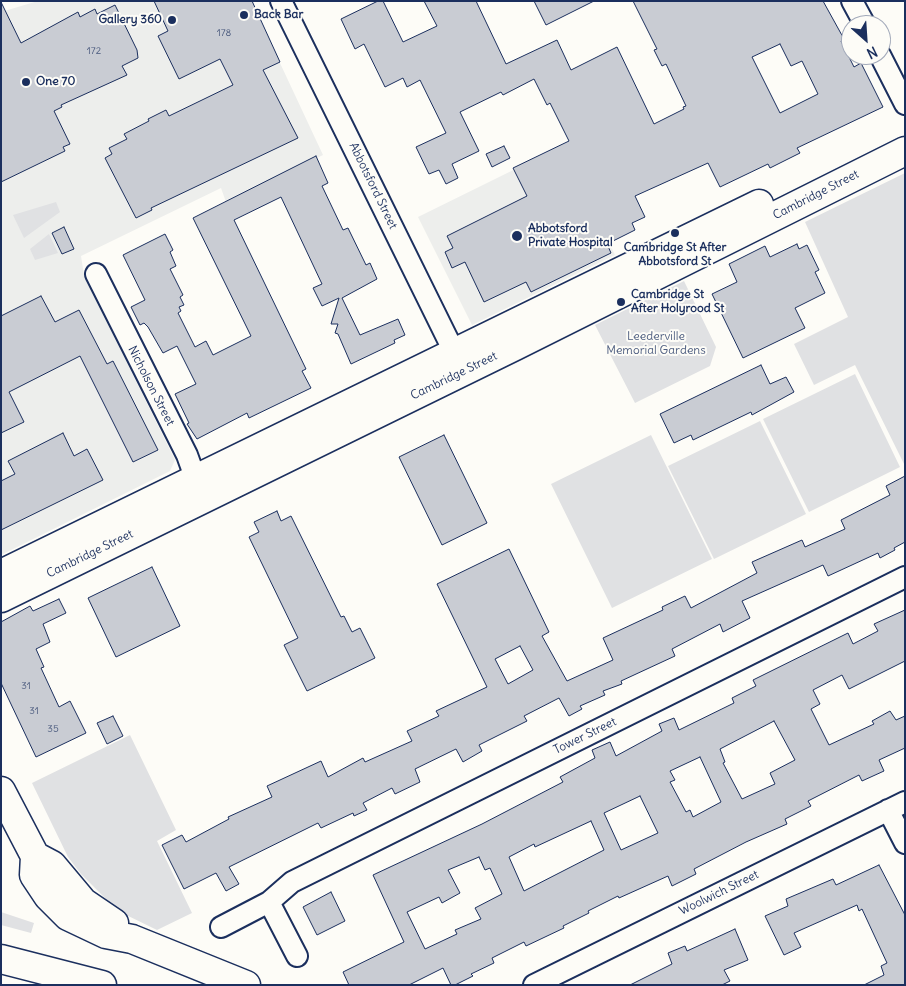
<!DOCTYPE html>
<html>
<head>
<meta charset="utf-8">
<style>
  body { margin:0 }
  #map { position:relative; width:906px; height:986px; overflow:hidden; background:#fdfcf7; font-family:Delius,sans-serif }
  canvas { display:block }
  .frame { position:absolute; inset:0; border:2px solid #1b2f5e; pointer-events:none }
  .north { position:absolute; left:841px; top:15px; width:50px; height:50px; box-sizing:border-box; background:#fdfcf7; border:1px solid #a3aaba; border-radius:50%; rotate:154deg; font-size:14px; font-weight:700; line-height:20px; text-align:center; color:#1b2f5e }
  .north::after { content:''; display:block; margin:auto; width:18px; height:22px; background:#1b2f5e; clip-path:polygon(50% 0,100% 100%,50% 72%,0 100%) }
</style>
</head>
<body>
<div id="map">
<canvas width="906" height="986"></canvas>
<div class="frame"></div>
<div class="north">N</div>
</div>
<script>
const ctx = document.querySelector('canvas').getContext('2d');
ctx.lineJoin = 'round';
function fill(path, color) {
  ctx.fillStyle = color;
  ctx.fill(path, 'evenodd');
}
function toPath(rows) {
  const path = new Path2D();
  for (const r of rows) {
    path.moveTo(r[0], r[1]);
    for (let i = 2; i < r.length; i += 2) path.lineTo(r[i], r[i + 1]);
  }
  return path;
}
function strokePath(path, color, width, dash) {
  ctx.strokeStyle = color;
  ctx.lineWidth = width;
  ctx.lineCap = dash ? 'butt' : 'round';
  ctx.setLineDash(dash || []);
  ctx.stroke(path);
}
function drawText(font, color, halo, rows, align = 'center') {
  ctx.font = font + ' Delius,sans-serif';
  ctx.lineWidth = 4;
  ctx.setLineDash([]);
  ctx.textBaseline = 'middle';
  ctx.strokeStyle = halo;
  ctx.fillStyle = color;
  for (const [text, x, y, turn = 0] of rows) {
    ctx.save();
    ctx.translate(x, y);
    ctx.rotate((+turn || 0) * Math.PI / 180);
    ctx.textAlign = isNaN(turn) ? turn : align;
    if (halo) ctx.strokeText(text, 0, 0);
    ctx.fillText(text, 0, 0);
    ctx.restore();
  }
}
fill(toPath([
  [38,1,251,1,323,155,226,202,221,188,81,256,84,275,175,460,170,471,1,555,1,12],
  [562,146,615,255,472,325,418,217]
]), '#edeeec');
fill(toPath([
  [905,173,905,466,855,365,814,385,794,344,848,317,805,222],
  [56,202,60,212,24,238,13,215],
  [49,234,58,253,35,260,30,249],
  [684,281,716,347,710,366,635,403,595,325],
  [855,374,900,467,809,512,763,419],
  [760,421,806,514,714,559,668,466],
  [651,435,712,559,612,608,551,484],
  [130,735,176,830,157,841,192,913,157,930,118,911,81,874,68,857,32,783],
  [1,912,34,923,31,933,1,925]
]), '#e0e1e3');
const building = toPath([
  [154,1,252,1,280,62,263,70,298,138,151,208,152,210,136,218,105,158,112,154,109,148,127,139,124,134,149,121,148,119,166,110,169,116,233,85,220,59,179,79,158,36,168,31,154,1],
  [378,1,383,1,403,42,437,26,424,1,476,1,506,64,557,40,571,70,617,47,654,124,684,109,683,107,686,106,666,64,662,66,654,50,657,49,633,1,823,1,844,39,841,41,854,67,861,63,883,107,797,148,800,153,770,168,768,164,720,187,708,163,635,196,645,217,632,223,635,230,607,244,611,253,531,292,526,282,484,302,465,262,452,268,445,252,453,248,447,236,527,196,513,168,569,141,550,103,547,105,534,79,503,95,501,92,460,112,479,151,452,164,458,178,446,184,439,170,429,174,416,147,446,133,420,80,407,87,403,78,385,87,364,44,355,49,341,19,378,1],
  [780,44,791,66,802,61,818,94,780,113,752,57,780,44],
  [534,1,594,1,546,25,534,1],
  [1,2,21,43,78,12,80,17,95,9,97,14,115,5,137,50,138,58,122,66,127,75,61,105,62,107,54,111,70,144,63,147,65,151,1,182,1,2],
  [504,146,510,158,492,167,486,154,504,146],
  [316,156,328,183,322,186,343,230,348,228,366,265,370,263,377,279,342,298,360,335,398,319,405,335,394,340,395,343,351,364,338,334,335,333,338,324,331,324,339,298,322,306,313,288,322,284,281,197,234,220,306,369,302,371,311,388,249,418,247,413,197,439,187,424,189,423,175,394,196,384,177,346,163,353,148,327,144,323,140,325,131,307,145,300,123,255,165,234,173,250,170,252,176,266,170,269,183,295,180,297,184,305,179,307,181,311,178,313,195,347,206,341,213,355,251,336,193,218,316,156],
  [64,227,74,249,62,254,52,233,64,227],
  [797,244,799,249,807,245,819,270,815,272,825,293,795,308,805,328,743,358,712,294,737,282,729,264,765,246,770,257,797,244],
  [41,296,55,322,79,310,107,364,113,361,158,450,133,462,80,356,9,392,24,422,1,433,1,316,41,296],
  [761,365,770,384,786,377,794,392,752,415,751,412,693,440,691,435,674,443,660,414,761,365],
  [63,433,74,456,87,449,103,480,1,530,1,481,15,474,8,461,63,433],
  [444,435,487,523,442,545,399,457,444,435],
  [905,476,905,542,894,548,895,550,880,558,878,553,828,576,823,565,742,601,750,618,723,632,720,624,672,649,675,656,621,681,622,684,603,691,605,695,580,706,582,709,569,716,559,698,524,716,527,721,479,745,482,751,463,762,456,749,415,769,420,782,395,794,392,788,363,803,367,810,354,816,353,813,321,828,318,823,229,867,239,884,226,891,216,873,184,889,162,845,182,835,186,842,229,819,228,817,272,797,267,786,321,761,328,777,363,758,365,762,412,741,407,731,439,716,436,711,487,687,437,584,509,549,549,632,542,636,567,681,613,660,603,638,663,610,662,607,685,596,691,608,757,573,752,562,802,540,805,547,845,529,841,520,890,495,886,486,905,476],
  [520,646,533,670,508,684,495,659,520,646],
  [277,511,281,521,291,516,341,617,344,616,352,632,360,628,375,658,307,691,284,645,298,638,249,537,259,532,254,522,277,511],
  [152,567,180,626,116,657,88,598,152,567],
  [59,599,66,613,43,624,50,642,36,649,44,667,41,668,59,707,70,701,86,733,36,757,1,683,1,622,30,606,33,611,59,599],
  [905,610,905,661,849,689,842,675,813,690,820,704,811,709,829,745,874,724,872,721,890,711,896,720,905,716,905,748,879,760,884,771,862,781,859,775,808,801,811,806,785,819,787,824,746,842,694,869,696,874,672,886,668,876,619,898,618,896,588,911,589,913,563,926,564,928,526,946,524,942,492,958,494,963,471,974,473,976,455,985,451,985,443,968,409,985,349,985,343,972,404,942,373,875,482,824,563,782,560,777,595,758,592,750,610,742,616,756,662,731,659,724,674,718,679,730,734,703,732,698,756,686,753,680,848,633,853,644,878,631,874,624,905,610],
  [774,721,795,760,770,773,775,784,742,799,723,763,725,762,720,749,774,721],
  [700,757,721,802,693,817,690,810,686,812,670,782,675,780,670,771,700,757],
  [640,796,658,833,621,850,604,813,640,796],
  [591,821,604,850,524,891,509,857,534,844,535,847,591,821],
  [479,857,485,870,490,868,502,894,475,908,481,919,455,930,457,934,425,949,407,912,439,897,442,903,460,893,448,870,479,857],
  [113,716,123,736,107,744,97,723,113,716],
  [879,865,905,915,905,985,864,985,884,975,881,966,887,963,862,909,859,911,857,905,794,933,801,947,784,955,765,916,788,906,786,899,833,879,836,885,879,865],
  [331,892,345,921,317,935,303,907,331,892],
  [735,929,748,960,724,970,730,981,722,985,630,985,672,964,668,953,685,946,687,951,735,929]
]);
fill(building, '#c9ccd3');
strokePath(building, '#1b2f5e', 1);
const minor = toPath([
  [281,1,460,364],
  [852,1,865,25],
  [880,55,905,104],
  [96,274,187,455,200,491],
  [888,810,905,843],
  [269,902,297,956],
  [221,927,269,902,292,882,905,577],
  [534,985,905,802]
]);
const primary = toPath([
  [1,574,759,204],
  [1,598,515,346,905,151],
  [1,791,35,856,34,875,48,896,68,916,106,934,132,939,246,985],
  [35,856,52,865,83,902,114,923]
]);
const motorway = toPath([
  [1,959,102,985]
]);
strokePath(minor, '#1b2f5e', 24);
strokePath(primary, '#1b2f5e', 31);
strokePath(motorway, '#1b2f5e', 31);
strokePath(minor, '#fdfcf7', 20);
strokePath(primary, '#fdfcf7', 28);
strokePath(motorway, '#fdfcf7', 28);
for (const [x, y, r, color] of [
  [244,15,5,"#1b2f5e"],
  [172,20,5,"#1b2f5e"],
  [26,82,5,"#1b2f5e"],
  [675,233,5,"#1b2f5e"],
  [517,236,6,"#1b2f5e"],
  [621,302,5,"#1b2f5e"]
]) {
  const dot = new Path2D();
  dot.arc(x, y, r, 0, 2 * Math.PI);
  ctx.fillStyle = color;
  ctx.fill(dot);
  strokePath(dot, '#fdfcf7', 2);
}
drawText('10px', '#46567b', null, [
  ["178",224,33],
  ["172",94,51],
  ["31",26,686],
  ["31",34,711],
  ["35",53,729]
]);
drawText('bold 12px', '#1b2f5e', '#fdfcf7', [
  ["Back Bar",254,15],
  ["Gallery 360",162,20,"right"],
  ["One 70",36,82],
  ["Abbotsford",528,229],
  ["Private Hospital",528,243],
  ["Cambridge St After",675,248,"center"],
  ["Abbotsford St",675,262,"center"],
  ["Cambridge St",631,295],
  ["After Holyrood St",631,309]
], 'left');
drawText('12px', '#1b2f5e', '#fdfcf7', [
  ["Abbotsford Street",373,186,64],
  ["Cambridge Street",816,195,-27],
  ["Cambridge Street",454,376,-26],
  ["Nicholson Street",151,386,63],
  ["Cambridge Street",90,554,-26],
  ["Tower Street",585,736,-26],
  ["Woolwich Street",719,893,-26]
]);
drawText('12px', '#4c5c7f', '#fdfcf7', [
  ["Leederville",656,337],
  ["Memorial Gardens",656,351]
]);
</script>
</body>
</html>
